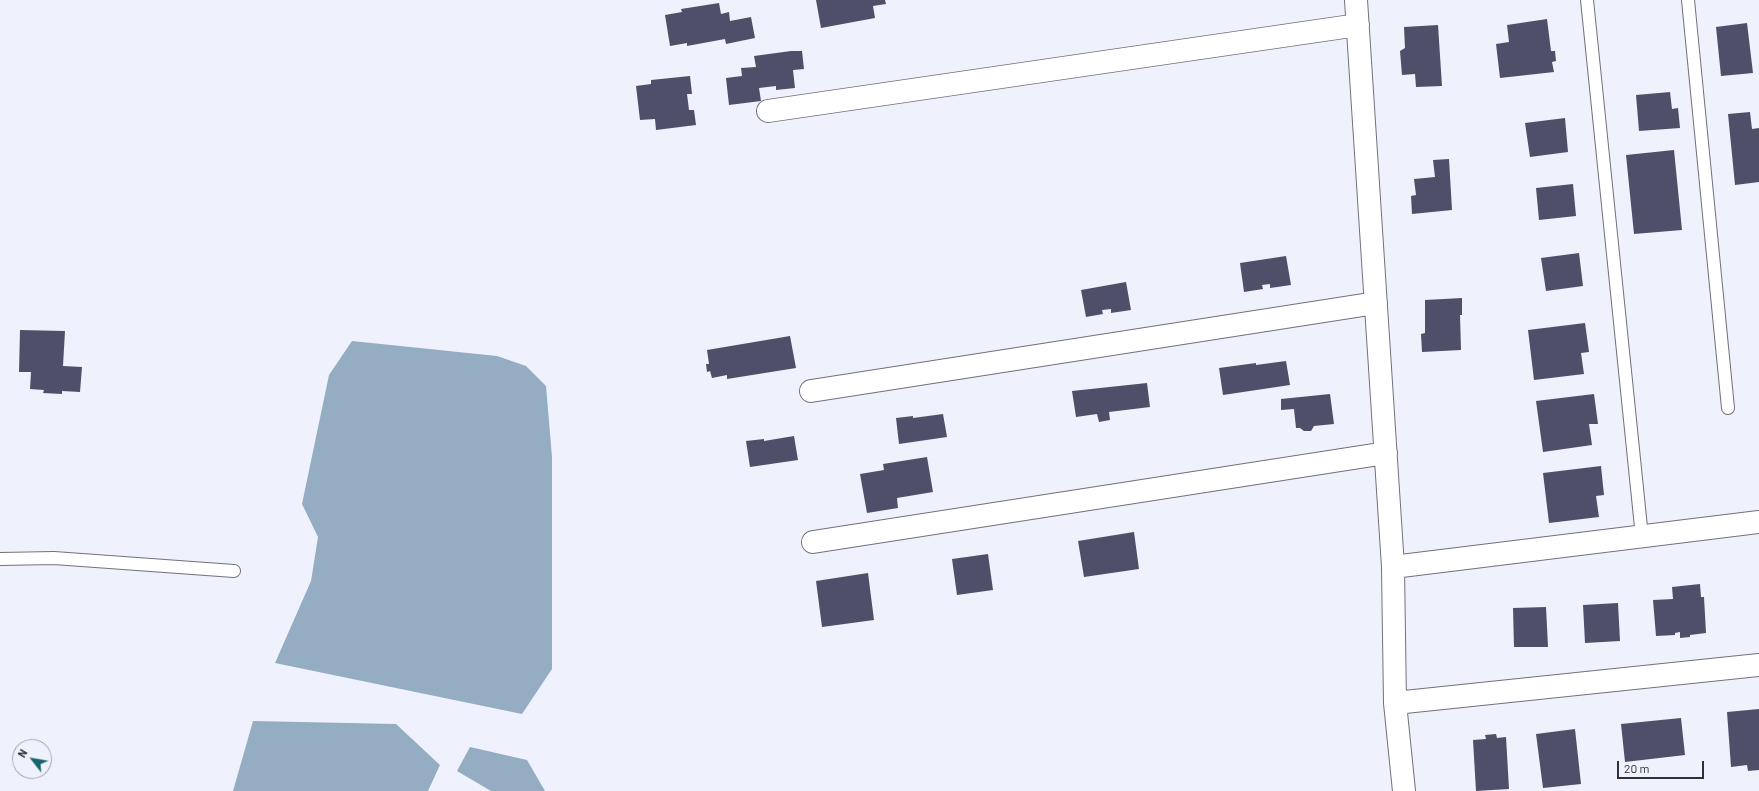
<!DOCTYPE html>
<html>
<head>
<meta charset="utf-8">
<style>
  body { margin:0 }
  #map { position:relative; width:1759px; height:791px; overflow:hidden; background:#eff1fc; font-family:Barlow,sans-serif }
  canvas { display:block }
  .north { position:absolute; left:12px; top:739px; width:40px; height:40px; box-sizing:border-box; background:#eff1fc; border:1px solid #a2a4ac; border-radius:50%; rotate:301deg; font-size:11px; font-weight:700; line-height:16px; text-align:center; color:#2f3034 }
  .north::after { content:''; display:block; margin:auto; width:14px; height:18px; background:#17656c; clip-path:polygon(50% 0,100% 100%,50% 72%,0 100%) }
  .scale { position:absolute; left:1617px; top:761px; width:87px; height:18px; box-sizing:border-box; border:2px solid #2f3034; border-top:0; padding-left:5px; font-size:12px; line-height:14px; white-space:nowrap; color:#2f3034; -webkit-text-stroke:3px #eff1fc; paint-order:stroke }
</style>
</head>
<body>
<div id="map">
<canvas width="1759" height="791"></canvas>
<div class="north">N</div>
<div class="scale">20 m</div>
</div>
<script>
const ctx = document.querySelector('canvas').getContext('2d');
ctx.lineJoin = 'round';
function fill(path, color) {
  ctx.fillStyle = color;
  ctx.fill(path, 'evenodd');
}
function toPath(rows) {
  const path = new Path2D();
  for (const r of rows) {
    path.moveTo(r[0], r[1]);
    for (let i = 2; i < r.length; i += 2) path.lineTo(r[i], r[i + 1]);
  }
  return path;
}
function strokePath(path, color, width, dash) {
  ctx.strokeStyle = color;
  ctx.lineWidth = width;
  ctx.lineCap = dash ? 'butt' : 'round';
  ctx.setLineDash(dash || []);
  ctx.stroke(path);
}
fill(toPath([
  [352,341,497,356,526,366,546,386,552,457,552,669,522,714,275,663,311,581,318,537,302,504,329,375],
  [253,721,396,724,440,765,428,791,233,791],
  [470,747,527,760,545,791,491,791,457,771]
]), '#94adc3');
fill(toPath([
  [816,0,885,0,886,4,873,6,875,18,821,28],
  [719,3,721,14,729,12,730,21,751,17,755,38,726,44,725,39,687,46,687,43,670,46,665,15,682,12,681,9],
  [1547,19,1551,51,1555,51,1556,61,1552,62,1554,72,1500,78,1496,44,1509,42,1507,25],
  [1747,23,1753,73,1721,76,1716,27],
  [1438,25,1442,86,1416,87,1415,74,1402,75,1400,51,1405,48,1404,27],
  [791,51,802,51,804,69,793,70,795,88,776,90,776,86,759,88,761,101,729,105,726,78,742,76,741,68,756,67,754,56],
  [690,76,692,94,687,94,689,110,694,110,696,125,656,130,655,119,640,120,636,86,651,84,651,80],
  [1670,92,1672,109,1678,108,1680,128,1639,131,1636,95],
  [1750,112,1752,129,1759,128,1759,182,1735,185,1728,114],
  [1565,118,1568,152,1530,157,1525,123],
  [1674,150,1682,230,1634,234,1626,155],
  [1449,159,1452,210,1412,214,1411,196,1416,195,1414,179,1435,177,1433,160],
  [1573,184,1576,216,1539,220,1536,188],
  [1579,253,1583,286,1546,291,1541,258],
  [1286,256,1291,285,1270,288,1270,284,1262,285,1263,289,1244,292,1240,263],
  [1126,282,1131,310,1111,313,1111,309,1102,310,1103,314,1086,317,1081,290],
  [1462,298,1462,315,1460,315,1461,350,1422,352,1421,334,1425,333,1425,300],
  [1585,323,1589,352,1581,353,1584,374,1534,380,1528,330],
  [20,330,65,331,63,366,82,367,80,392,62,391,62,394,43,393,44,390,30,389,31,372,19,372],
  [790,336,796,368,727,379,727,375,712,378,710,371,707,372,706,364,709,364,707,350],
  [1286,361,1290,385,1223,395,1219,368,1256,363,1256,365],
  [1147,383,1150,407,1109,412,1110,420,1099,422,1097,414,1076,417,1072,391],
  [1330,394,1334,424,1314,426,1311,431,1304,431,1300,428,1296,428,1294,409,1281,410,1281,399],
  [1594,394,1598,424,1589,424,1592,445,1543,452,1536,401],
  [943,414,947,437,899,444,896,418,913,416,913,418],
  [794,436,798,460,750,467,746,441,764,439,764,441],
  [927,457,933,492,897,498,898,508,867,513,860,474,884,470,883,464],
  [1601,466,1604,495,1596,496,1599,517,1549,523,1543,473],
  [1134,532,1139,569,1084,577,1078,541],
  [988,554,993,590,957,595,952,559],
  [868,573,874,620,822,627,816,581],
  [1700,584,1701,597,1704,597,1706,633,1690,635,1690,637,1680,638,1680,632,1675,633,1675,635,1656,636,1653,600,1673,599,1672,587],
  [1618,603,1620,641,1585,643,1583,605],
  [1546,607,1548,647,1514,647,1513,608],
  [1759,709,1759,770,1748,771,1747,765,1731,767,1727,712],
  [1681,718,1685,755,1625,762,1621,724],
  [1575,729,1581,784,1543,788,1536,734],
  [1496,734,1497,738,1506,737,1509,789,1476,791,1473,740,1486,739,1485,735]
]), '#4e5069');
const lane = toPath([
  [1587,0,1642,537],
  [1688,0,1728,408],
  [0,559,54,558,234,571]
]);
const street = toPath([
  [1356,0,1393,567,1395,703,1404,791],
  [768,111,1358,25],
  [811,391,1376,303],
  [813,542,1386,453],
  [1393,567,1759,522],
  [1395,703,1759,665]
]);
strokePath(lane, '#70717b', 14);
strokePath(street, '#70717b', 24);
strokePath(lane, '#fff', 12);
strokePath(street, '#fff', 22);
</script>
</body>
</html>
